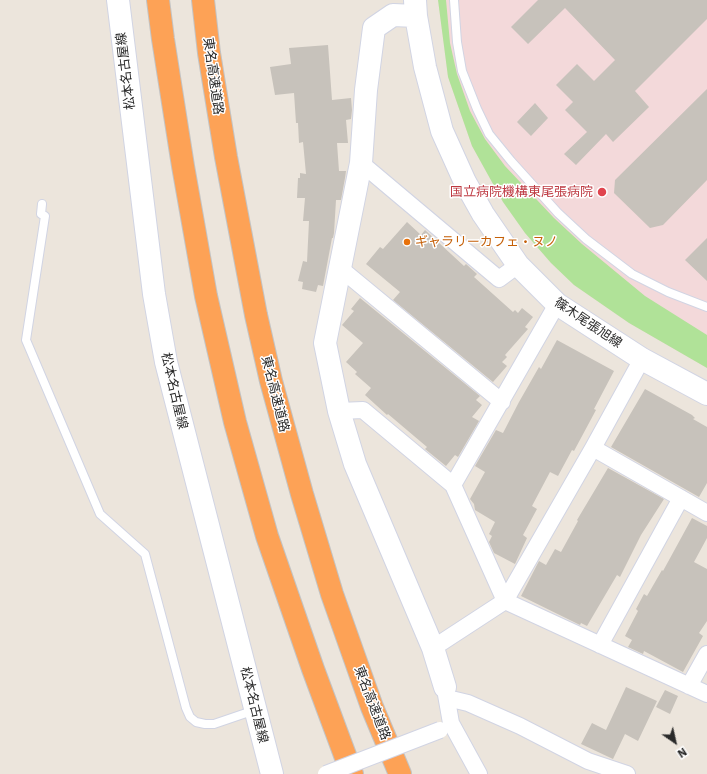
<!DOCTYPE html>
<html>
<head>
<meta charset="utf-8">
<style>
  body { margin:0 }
  #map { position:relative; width:707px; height:774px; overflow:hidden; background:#ece5dc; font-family:"Work Sans",sans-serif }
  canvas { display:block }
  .north { position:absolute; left:655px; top:722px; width:40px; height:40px; -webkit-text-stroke:3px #fff; paint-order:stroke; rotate:146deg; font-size:11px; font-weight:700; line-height:16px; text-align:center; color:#2a2a2a }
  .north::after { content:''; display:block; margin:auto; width:14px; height:18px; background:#2a2a2a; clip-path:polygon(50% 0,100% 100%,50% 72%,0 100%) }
</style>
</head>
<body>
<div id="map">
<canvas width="707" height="774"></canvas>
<div class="north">N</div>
</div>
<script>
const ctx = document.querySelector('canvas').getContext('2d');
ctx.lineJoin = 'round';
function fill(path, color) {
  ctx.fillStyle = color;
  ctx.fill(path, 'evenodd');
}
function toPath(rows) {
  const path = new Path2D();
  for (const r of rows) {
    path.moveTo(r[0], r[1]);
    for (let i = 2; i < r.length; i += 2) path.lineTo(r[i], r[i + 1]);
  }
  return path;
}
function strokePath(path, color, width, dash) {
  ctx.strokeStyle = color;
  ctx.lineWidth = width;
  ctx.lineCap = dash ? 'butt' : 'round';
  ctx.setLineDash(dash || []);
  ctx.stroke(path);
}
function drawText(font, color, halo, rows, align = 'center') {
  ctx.font = font + ' "Work Sans","Noto Sans JP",sans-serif';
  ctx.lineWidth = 3;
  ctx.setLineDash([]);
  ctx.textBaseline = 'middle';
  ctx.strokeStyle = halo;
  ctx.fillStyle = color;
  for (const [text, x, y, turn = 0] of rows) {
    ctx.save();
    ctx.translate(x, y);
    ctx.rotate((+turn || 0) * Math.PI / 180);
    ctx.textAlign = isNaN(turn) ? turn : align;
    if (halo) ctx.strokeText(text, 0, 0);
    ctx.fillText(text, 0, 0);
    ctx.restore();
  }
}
fill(toPath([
  [438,0,707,0,707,368,629,323,574,285,551,263,525,233,503,202,472,146,448,77]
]), '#f3d9da');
fill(toPath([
  [438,0,446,0,450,43,457,74,470,111,485,139,505,166,554,218,582,244,645,296,707,335,707,368,629,323,574,285,551,263,525,233,503,202,472,146,448,77]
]), '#b0e298');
fill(toPath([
  [538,0,707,0,707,19,635,91,649,107,613,142,606,134,576,165,564,154,587,132,565,110,573,102,556,85,577,64,594,81,615,60,565,8,528,44,511,27],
  [328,45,332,100,351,98,352,110,351,119,346,120,348,143,337,143,339,171,346,171,345,178,341,200,336,200,334,233,333,238,332,238,323,286,318,285,316,292,302,289,303,282,298,281,303,261,307,262,309,221,303,221,305,198,297,198,298,178,300,178,300,173,306,174,303,142,299,143,298,123,296,123,294,93,275,95,270,67,291,64,289,48],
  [707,89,707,180,663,225,650,228,614,193,615,180],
  [535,103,548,118,531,136,517,122],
  [407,222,421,235,425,230,464,266,466,264,477,274,474,277,513,312,515,310,518,313,522,308,533,317,525,327,528,329,505,355,507,357,502,362,507,366,493,382,393,300,400,292,366,264,380,247,383,249],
  [707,238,707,281,685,260],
  [360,298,480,396,476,400,482,405,472,417,479,421,458,457,455,455,446,466,425,449,427,447,388,414,387,415,365,395,371,388,355,374,357,372,346,362,363,343,342,325,354,311,351,309],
  [557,340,614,371,594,409,596,410,574,451,572,450,558,476,550,472,532,506,537,509,523,535,527,538,515,564,494,553,489,542,492,536,489,534,495,522,475,510,474,504,470,499,485,472,475,466,496,430,503,433,519,402,539,367,541,369],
  [645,389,692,415,695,418,693,419,707,427,707,483,699,497,611,447],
  [608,468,664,499,641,535,620,577,617,575,587,626,581,623,580,625,521,596,539,561,546,565,555,549,561,552,578,521,577,520],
  [692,518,707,526,707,538,694,562,707,569,707,621,699,633,703,636,683,672,644,651,643,654,628,647,632,640,625,636,638,611,636,609,644,594,647,596,662,570,663,571],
  [626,687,657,701,638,741,625,734,613,759,581,744,592,723,606,730],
  [665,690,678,696,670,714,656,707]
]), '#c7c2bb');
const lane = toPath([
  [454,0,457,42,462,71,477,109,489,134,511,161,558,213,586,239,632,274,668,292,707,307],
  [42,204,41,214,45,216,26,340,100,514,145,554,186,708,190,717,196,722,205,724,214,724,255,710]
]);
const street = toPath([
  [361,163,499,279,518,265],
  [341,269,502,402],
  [339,411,363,410,453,485,505,601,707,694],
  [593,448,707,513],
  [453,485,557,304],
  [600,645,681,498],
  [433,648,505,601,593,448,642,359],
  [689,686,707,654],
  [445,689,451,723,479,774],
  [447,698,468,703,520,726,588,761,627,774]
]);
const secondary = toPath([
  [118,0,154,294,166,362,272,774],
  [415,0,416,16,425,67,442,131,465,182,483,214,518,265,557,304,642,359,707,394],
  [416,16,393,15,374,28,366,90,361,163,325,343,339,411,355,464,433,648,445,687]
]);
const highway = toPath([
  [158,0,163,39,183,166,206,296,235,422,267,536,313,669,352,774],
  [203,0,209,53,226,157,256,315,271,381,302,494,332,594,372,707,400,774]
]);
strokePath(lane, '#d1d4e3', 10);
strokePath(street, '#d1d4e3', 18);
strokePath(secondary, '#d1d4e3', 24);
strokePath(highway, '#c3c3c3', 24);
strokePath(lane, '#fff', 8);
strokePath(street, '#fff', 16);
strokePath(secondary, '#fff', 22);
strokePath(highway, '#fda256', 22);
const streetBridge = toPath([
  [326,774,440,730]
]);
strokePath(streetBridge, '#d1d4e3', 18, []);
strokePath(streetBridge, '#fff', 16);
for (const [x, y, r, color] of [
  [602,192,5,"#e0444e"],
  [407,242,4,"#e8710a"]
]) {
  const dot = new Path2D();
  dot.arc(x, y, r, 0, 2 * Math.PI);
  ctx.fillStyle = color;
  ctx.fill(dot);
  strokePath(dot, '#fff', 1.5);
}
drawText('13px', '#2a2a2a', '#fff', [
  ["松本名古屋線",126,71,-97],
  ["東名高速道路",213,76,82],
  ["篠木尾張旭線",588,323,34],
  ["松本名古屋線",174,391,77],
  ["東名高速道路",275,394,76],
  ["東名高速道路",372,703,69],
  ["松本名古屋線",254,705,76]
]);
drawText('13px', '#be3a42', '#fff', [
  ["国立病院機構東尾張病院",593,192]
], 'right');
drawText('13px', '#c56008', '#fff', [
  ["ギャラリーカフェ・ヌノ",415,242]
], 'left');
</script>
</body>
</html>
